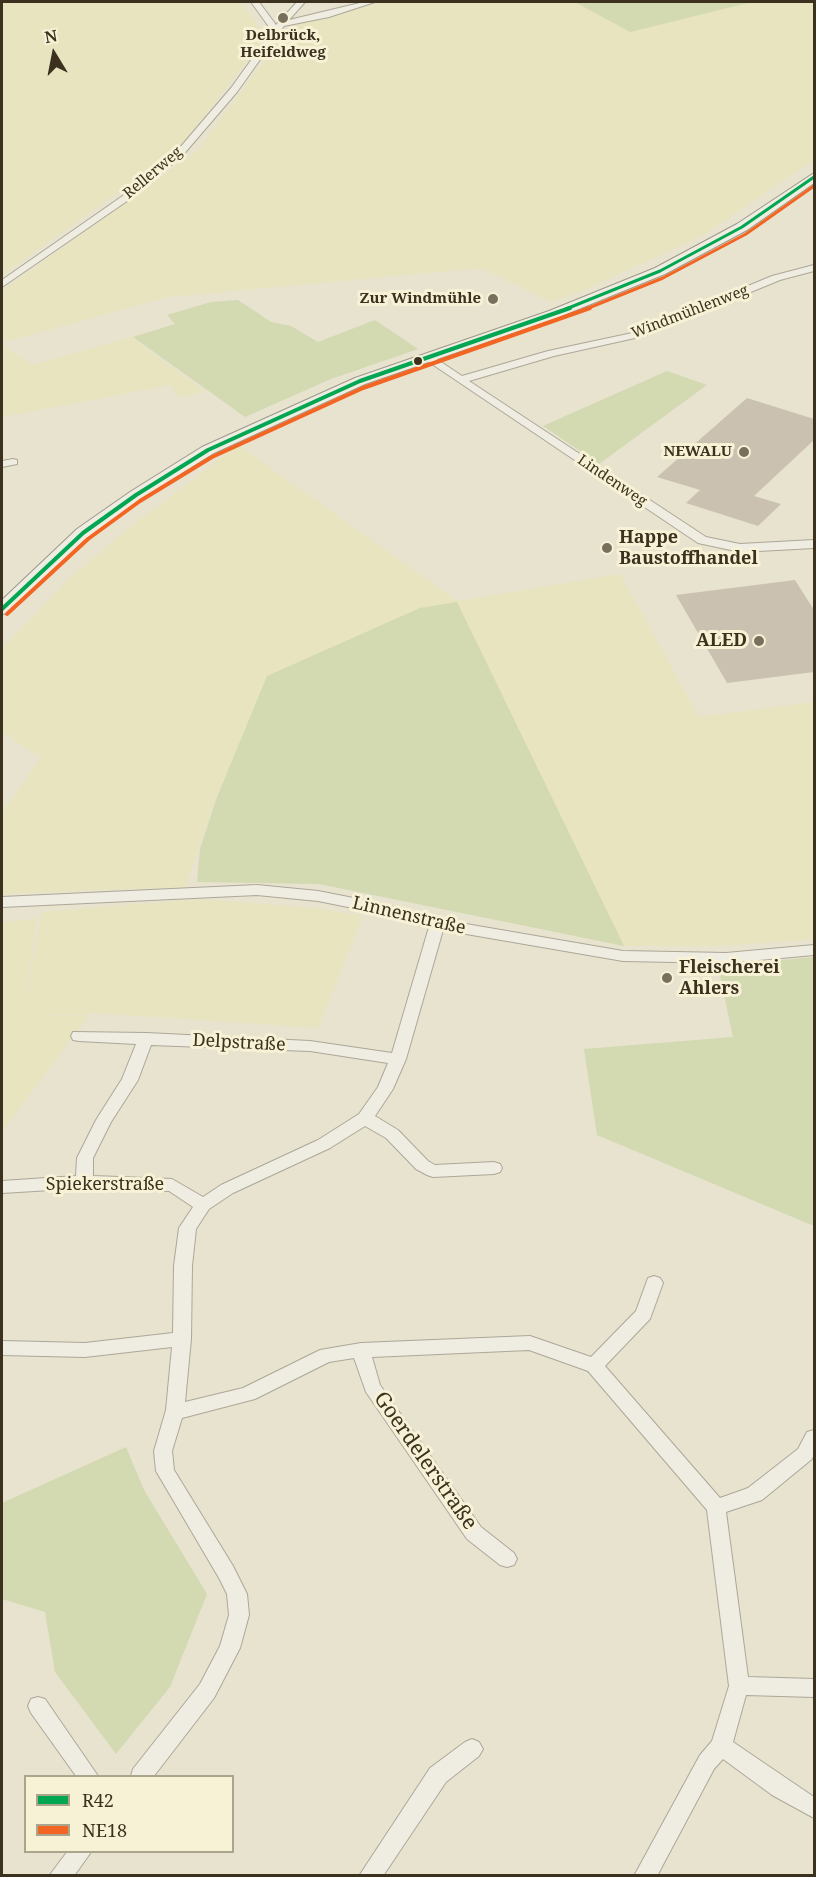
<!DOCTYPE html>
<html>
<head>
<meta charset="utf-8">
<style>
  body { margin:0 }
  #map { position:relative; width:816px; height:1877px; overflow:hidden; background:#e7e3cf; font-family:"Noto Serif",serif }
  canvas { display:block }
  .frame { position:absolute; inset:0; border:3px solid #3c311f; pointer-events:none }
  .legend { position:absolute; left:24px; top:1775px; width:210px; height:78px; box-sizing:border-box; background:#f7f2d6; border:2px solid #aca58d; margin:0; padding:8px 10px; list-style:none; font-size:18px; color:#3c311f }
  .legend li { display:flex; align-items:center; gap:12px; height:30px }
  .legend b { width:30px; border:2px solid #aca58d }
  .north { position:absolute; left:24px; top:24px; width:60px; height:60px; -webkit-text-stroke:4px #f7f2d6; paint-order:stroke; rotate:350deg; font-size:16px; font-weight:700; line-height:24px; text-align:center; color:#3c311f }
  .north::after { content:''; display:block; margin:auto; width:21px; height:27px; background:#3c311f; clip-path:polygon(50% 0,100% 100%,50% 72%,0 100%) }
</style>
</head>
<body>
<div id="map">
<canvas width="816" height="1877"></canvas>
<div class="frame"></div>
<ul class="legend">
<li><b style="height:8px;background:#00a651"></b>R42</li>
<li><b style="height:8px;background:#f26522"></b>NE18</li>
</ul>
<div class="north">N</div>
</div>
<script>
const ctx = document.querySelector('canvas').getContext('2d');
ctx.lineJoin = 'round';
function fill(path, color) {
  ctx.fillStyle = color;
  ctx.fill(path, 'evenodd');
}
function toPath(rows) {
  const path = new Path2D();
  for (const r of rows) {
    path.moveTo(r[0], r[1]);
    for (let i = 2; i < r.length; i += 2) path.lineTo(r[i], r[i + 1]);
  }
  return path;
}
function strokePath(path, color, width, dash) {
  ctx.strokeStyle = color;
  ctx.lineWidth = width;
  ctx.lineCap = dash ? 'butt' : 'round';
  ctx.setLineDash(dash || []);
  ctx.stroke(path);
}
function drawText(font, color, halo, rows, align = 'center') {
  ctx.font = font + ' "Noto Serif",serif';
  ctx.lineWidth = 6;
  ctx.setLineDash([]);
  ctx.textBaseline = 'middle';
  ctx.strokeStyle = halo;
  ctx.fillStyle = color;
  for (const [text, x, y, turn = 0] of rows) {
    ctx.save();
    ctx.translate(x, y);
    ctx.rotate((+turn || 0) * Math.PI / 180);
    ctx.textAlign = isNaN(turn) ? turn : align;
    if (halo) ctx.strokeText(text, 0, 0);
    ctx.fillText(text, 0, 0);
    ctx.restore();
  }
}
fill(toPath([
  [2,2,241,2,261,30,271,30,178,150,2,275],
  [380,2,575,2,629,32,753,2,814,2,814,160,702,236,580,292,551,302,482,268,168,297,9,341,2,336,2,291,196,152,291,25],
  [131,337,205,392,179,397,171,385,2,417,2,346,33,365],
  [238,445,457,601,620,574,699,717,814,702,814,939,722,946,624,946,457,602,267,676,216,797,186,887,2,894,2,813,41,758,2,732,2,648,71,577,130,527],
  [201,899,314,908,363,916,318,1028,94,1013,35,1016,89,1015,2,1132,2,923,37,918,23,1017,42,912]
]), '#e7e4bf');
fill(toPath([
  [575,2,752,2,630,32],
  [238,300,271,322,291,326,318,342,375,320,418,349,331,379,245,417,133,337,175,324,167,315,211,302],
  [667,371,707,385,599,464,543,426],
  [457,602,624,946,319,884,197,882,200,849,217,797,267,676,420,608],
  [814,957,814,1226,597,1135,584,1049,733,1037,718,966],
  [126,1447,144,1490,207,1594,170,1687,116,1754,55,1672,45,1612,2,1599,2,1503]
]), '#d3d9b1');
fill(toPath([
  [747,398,814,419,814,440,754,496,781,504,758,526,686,503,700,490,657,477],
  [795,580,814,610,814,672,727,683,676,595]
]), '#cbc1b0');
const minor = toPath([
  [251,2,259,2,276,25,297,2,305,2,289,20,364,2,375,2,329,17,284,26,237,92,183,155,130,199,2,287,2,280,124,195,177,151,231,88,272,31,251,2],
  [814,265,814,271,780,280,644,336,554,356,469,381,706,537,740,544,814,540,814,548,740,552,698,543,423,358,432,356,462,376,548,351,637,332,772,276,814,265],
  [13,459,17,460,17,464,2,467,2,461,13,459],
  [257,885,318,891,379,903,437,919,623,951,726,953,814,945,814,955,726,963,623,961,443,930,406,1059,393,1089,375,1116,398,1130,428,1161,435,1165,494,1162,500,1164,502,1168,500,1172,494,1174,433,1177,427,1175,416,1169,386,1138,365,1126,330,1148,233,1193,209,1209,196,1229,192,1266,191,1339,185,1402,243,1388,320,1350,361,1343,530,1336,591,1357,636,1311,648,1278,654,1276,660,1278,663,1283,650,1319,605,1366,720,1498,748,1488,798,1449,807,1432,814,1430,814,1454,812,1459,762,1500,726,1512,748,1677,814,1679,814,1697,746,1695,733,1742,814,1797,814,1818,772,1795,723,1759,714,1769,657,1876,634,1876,700,1755,712,1741,729,1686,707,1510,588,1371,529,1350,372,1357,380,1385,481,1527,514,1553,517,1559,514,1565,507,1567,500,1565,467,1539,366,1392,354,1358,329,1362,255,1399,182,1418,172,1451,174,1470,233,1566,247,1594,249,1615,240,1648,214,1698,154,1776,131,1776,133,1769,200,1684,220,1646,229,1615,227,1594,219,1578,156,1471,154,1451,166,1410,172,1347,85,1357,2,1355,2,1341,85,1343,173,1333,174,1266,179,1228,193,1207,169,1191,84,1188,2,1193,2,1181,76,1176,77,1158,96,1120,122,1079,136,1044,79,1041,73,1040,71,1036,73,1032,146,1033,310,1041,392,1053,429,927,378,913,318,901,257,895,2,907,2,897,257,885],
  [151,1045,310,1051,388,1063,378,1087,359,1114,318,1140,221,1185,203,1197,172,1179,93,1176,93,1158,111,1122,138,1080,151,1045],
  [38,1697,45,1699,98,1776,76,1776,31,1713,28,1706,31,1699,38,1697],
  [472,1739,479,1742,483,1749,479,1756,446,1782,383,1876,359,1876,430,1768,465,1742,472,1739],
  [67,1852,91,1852,74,1876,49,1876,67,1852]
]);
const secondary = toPath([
  [814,173,814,183,747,230,665,274,559,317,365,384,214,453,142,498,89,537,8,613,2,614,2,600,77,529,130,492,202,447,355,378,549,311,655,268,737,224,814,173]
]);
strokePath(minor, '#aca798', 2);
strokePath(secondary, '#9c9788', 2);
fill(minor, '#efece1');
fill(secondary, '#efece1');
strokePath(toPath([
  [566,309,660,271,742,227,814,177]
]), '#00a651', 3);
strokePath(toPath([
  [2,609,83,533,136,495,208,450,360,381,570,308]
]), '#00a651', 4);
strokePath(toPath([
  [586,309,663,278,746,234,814,186]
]), '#f26522', 3);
strokePath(toPath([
  [7,614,88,539,140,501,212,457,363,388,590,308]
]), '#f26522', 4);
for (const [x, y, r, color] of [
  [283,18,6,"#786f5d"],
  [493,299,6,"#786f5d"],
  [418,361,5,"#3c311f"],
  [744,452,6,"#786f5d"],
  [607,548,6,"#786f5d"],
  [759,641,6,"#786f5d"],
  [667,978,6,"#786f5d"]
]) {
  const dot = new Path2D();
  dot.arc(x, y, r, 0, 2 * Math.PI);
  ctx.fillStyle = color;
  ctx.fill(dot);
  strokePath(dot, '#f7f2d6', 2);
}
drawText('bold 15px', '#3c311f', '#f7f2d6', [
  ["Delbrück,",283,36,"center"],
  ["Heifeldweg",283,53,"center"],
  ["Zur Windmühle",481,299],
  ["NEWALU",732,452]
], 'right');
drawText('15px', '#3c311f', '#f7f2d6', [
  ["Rellerweg",153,173,-40],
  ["Windmühlenweg",690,312,-21],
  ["Lindenweg",612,481,34]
]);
drawText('bold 18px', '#3c311f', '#f7f2d6', [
  ["Happe",619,538],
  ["Baustoffhandel",619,559],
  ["ALED",747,641,"right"],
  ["Fleischerei",679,968],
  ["Ahlers",679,989]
], 'left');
drawText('18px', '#3c311f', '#f7f2d6', [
  ["Linnenstraße",409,916,13],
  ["Delpstraße",239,1043,3],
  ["Spiekerstraße",105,1185]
]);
drawText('21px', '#3c311f', '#f7f2d6', [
  ["Goerdelerstraße",425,1461,55]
]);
</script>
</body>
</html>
